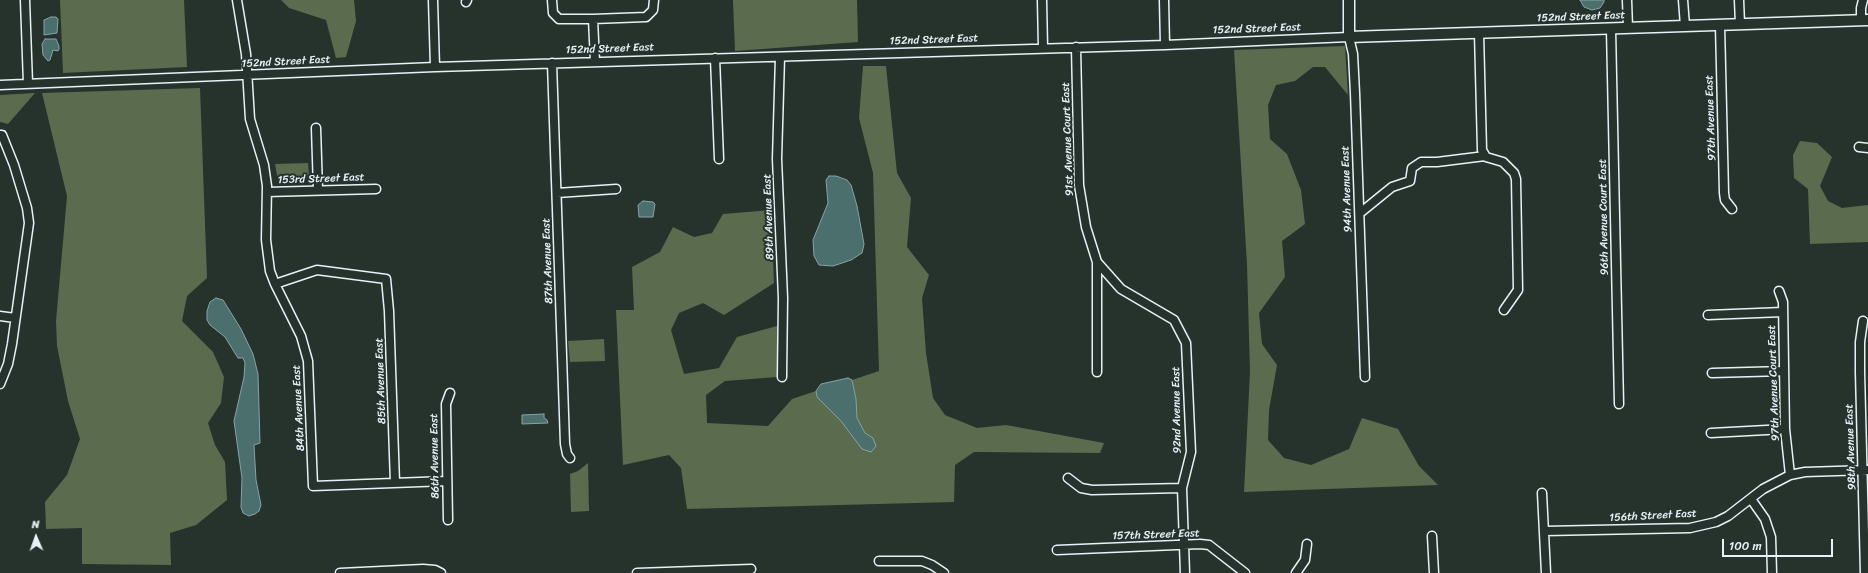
<!DOCTYPE html>
<html>
<head>
<meta charset="utf-8">
<style>
  body { margin:0 }
  #map { position:relative; width:1868px; height:573px; overflow:hidden; background:#26332d; font-family:Sriracha,sans-serif }
  canvas { display:block }
  .north { position:absolute; left:16px; top:517px; width:40px; height:40px; -webkit-text-stroke:3px #26332d; paint-order:stroke; rotate:358deg; font-size:11px; font-weight:700; line-height:16px; text-align:center; color:#e8f1f8 }
  .north::after { content:''; display:block; margin:auto; width:14px; height:18px; background:#e8f1f8; clip-path:polygon(50% 0,100% 100%,50% 72%,0 100%) }
  .scale { position:absolute; left:1722px; top:539px; width:111px; height:18px; box-sizing:border-box; border:2px solid #e8f1f8; border-top:0; padding-left:5px; font-size:12px; line-height:14px; white-space:nowrap; color:#e8f1f8; -webkit-text-stroke:3px #26332d; paint-order:stroke }
</style>
</head>
<body>
<div id="map">
<canvas width="1868" height="573"></canvas>
<div class="north">N</div>
<div class="scale">100 m</div>
</div>
<script>
const ctx = document.querySelector('canvas').getContext('2d');
ctx.lineJoin = 'round';
function fill(path, color) {
  ctx.fillStyle = color;
  ctx.fill(path, 'evenodd');
}
function toPath(rows) {
  const path = new Path2D();
  for (const r of rows) {
    path.moveTo(r[0], r[1]);
    for (let i = 2; i < r.length; i += 2) path.lineTo(r[i], r[i + 1]);
  }
  return path;
}
function strokePath(path, color, width, dash) {
  ctx.strokeStyle = color;
  ctx.lineWidth = width;
  ctx.lineCap = dash ? 'butt' : 'round';
  ctx.setLineDash(dash || []);
  ctx.stroke(path);
}
function drawText(font, color, halo, rows, align = 'center') {
  ctx.font = font + ' Sriracha,sans-serif';
  ctx.lineWidth = 4;
  ctx.setLineDash([]);
  ctx.textBaseline = 'middle';
  ctx.strokeStyle = halo;
  ctx.fillStyle = color;
  for (const [text, x, y, turn = 0] of rows) {
    ctx.save();
    ctx.translate(x, y);
    ctx.rotate((+turn || 0) * Math.PI / 180);
    ctx.textAlign = isNaN(turn) ? turn : align;
    if (halo) ctx.strokeText(text, 0, 0);
    ctx.fillText(text, 0, 0);
    ctx.restore();
  }
}
fill(toPath([
  [60,0,184,0,187,67,63,73],
  [281,0,354,0,356,21,346,57,336,58,326,20,289,8],
  [733,0,857,0,858,42,735,51],
  [1345,46,1348,95,1325,67,1313,67,1295,81,1276,85,1268,105,1270,139,1287,154,1301,190,1305,224,1282,241,1285,277,1259,313,1262,344,1277,365,1269,410,1268,440,1284,458,1311,465,1349,449,1362,418,1398,429,1419,466,1438,485,1244,492,1250,372,1247,264,1234,50],
  [863,66,886,66,897,173,911,198,907,247,929,275,922,298,926,353,933,398,945,415,977,428,1006,425,1104,443,1100,453,974,452,955,465,954,502,687,509,681,468,669,455,623,465,616,310,634,310,632,267,660,252,673,227,694,237,712,233,723,214,771,210,774,283,724,315,703,303,679,313,671,330,684,374,719,368,737,337,777,326,777,377,725,381,706,395,707,423,768,426,792,399,816,391,817,397,841,421,873,438,865,433,857,418,856,399,852,380,879,371,873,173,859,118],
  [200,88,207,278,187,296,182,321,213,352,224,377,221,403,208,423,215,445,225,462,227,500,196,525,170,533,171,565,82,564,82,528,46,529,45,502,67,475,80,439,68,401,57,346,56,321,67,196,42,93],
  [35,93,8,124,0,122,0,95],
  [1800,141,1817,143,1832,157,1820,186,1828,201,1842,208,1868,205,1868,242,1810,244,1808,189,1794,178,1793,155],
  [308,163,309,175,306,180,282,182,278,180,275,164],
  [604,339,605,361,570,362,568,341],
  [588,463,589,511,571,512,570,474,578,471]
]), '#5b6b4e');
const water = toPath([
  [1580,0,1604,0,1604,2,1600,8,1592,10,1584,7,1580,0],
  [51,17,56,17,58,19,57,33,44,35,44,20,51,17],
  [45,39,56,39,59,46,59,49,58,51,53,50,50,60,48,61,43,55,42,44,45,39],
  [829,176,836,176,847,180,851,185,857,206,864,244,862,253,851,260,833,266,819,265,814,256,813,240,828,203,826,180,829,176],
  [643,201,653,202,655,204,653,217,639,217,638,205,643,201],
  [216,298,223,300,241,329,253,354,258,374,260,443,254,445,256,480,261,505,259,511,255,514,249,516,243,513,241,507,242,478,234,421,244,377,245,363,243,358,238,358,225,337,210,325,207,320,207,311,210,302,216,298],
  [848,378,852,380,856,399,857,418,865,433,873,438,876,446,871,452,862,449,841,421,817,397,816,391,821,384,848,378],
  [544,414,544,418,547,420,548,423,522,424,522,415,544,414]
]);
fill(water, '#4a6f6d');
strokePath(water, '#89a3a5', 1);
const minor = toPath([
  [25,0,28,84],
  [237,0,246,54,250,119,264,165,267,186,266,240,270,271,275,284,301,336,308,361,313,486,447,481],
  [433,0,435,67],
  [552,0,553,13,559,19,593,19,646,17,653,10,654,0],
  [1042,0,1043,48],
  [1164,0,1165,45],
  [1627,0,1628,28],
  [1683,0,1685,26],
  [1739,0,1740,24],
  [466,2,467,0],
  [593,19,595,62],
  [1861,20,1861,8,1863,0],
  [1720,25,1724,193,1725,200,1732,209],
  [1611,29,1619,404],
  [1479,33,1482,150,1486,157,1503,162,1514,173,1516,179,1518,290,1504,310],
  [1076,47,1079,185,1086,227,1097,262,1097,372],
  [780,57,777,159,783,298,782,377],
  [715,58,719,159],
  [552,63,565,444,567,454,570,458],
  [0,85,435,67,1165,45,1349,37,1353,54,1355,93,1365,377],
  [316,128,318,190],
  [0,135,2,135,14,165,27,208,29,223,12,344,8,364,0,384],
  [1859,147,1868,148],
  [267,192,376,189],
  [557,193,616,189],
  [1360,213,1392,187,1410,181,1412,168,1421,162,1437,162,1485,156],
  [1097,262,1121,289,1174,320,1186,343,1191,452,1182,488,1185,573],
  [275,284,317,270,386,279,389,311,395,483],
  [1779,291,1783,302,1785,429,1790,475],
  [1708,315,1783,312],
  [0,316,15,318],
  [1863,321,1860,342,1860,372,1865,573],
  [1712,373,1784,371],
  [1711,433,1785,429],
  [1068,478,1081,488,1092,490,1182,488],
  [1542,493,1546,573],
  [1751,499,1765,519,1771,537,1772,573],
  [448,520,446,404,450,393],
  [1545,531,1690,528,1716,522,1728,516,1763,489,1790,475,1805,472,1868,470],
  [1432,536,1434,573],
  [1057,550,1200,544,1209,545,1245,573],
  [879,561,922,561,932,565,944,573],
  [340,573,423,569,435,570,441,573],
  [637,573,751,569],
  [1296,573,1305,560,1307,544]
]);
const major = toPath([
  [1349,0,1349,37,1868,20]
]);
strokePath(minor, '#e8f1f8', 11);
strokePath(major, '#e8f1f8', 13);
strokePath(minor, '#26332d', 8);
strokePath(major, '#26332d', 10);
drawText('11px', '#e8f1f8', '#26332d', [
  ["152nd Street East",1581,17,-2],
  ["152nd Street East",1257,29,-2],
  ["152nd Street East",934,40,-2],
  ["152nd Street East",610,49,-2],
  ["152nd Street East",286,62,-3],
  ["97th Avenue East",1711,118,-92],
  ["91st Avenue Court East",1068,139,-92],
  ["153rd Street East",321,179,-2],
  ["94th Avenue East",1347,189,-92],
  ["89th Avenue East",769,217,-92],
  ["96th Avenue Court East",1604,217,-91],
  ["87th Avenue East",548,261,-92],
  ["85th Avenue East",381,381,-92],
  ["97th Avenue Court East",1774,383,-92],
  ["84th Avenue East",299,408,-93],
  ["92nd Avenue East",1177,410,-91],
  ["98th Avenue East",1851,447,-92],
  ["86th Avenue East",435,456,-91],
  ["156th Street East",1653,516,-3],
  ["157th Street East",1156,535,-2]
]);
</script>
</body>
</html>
